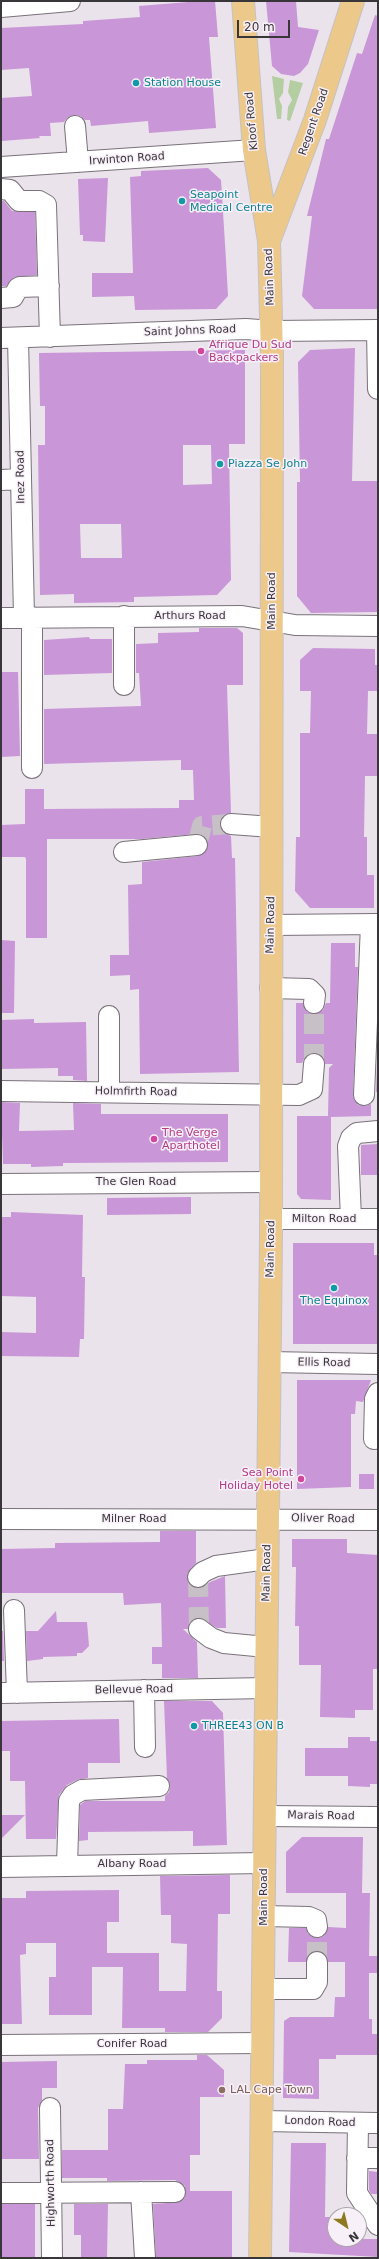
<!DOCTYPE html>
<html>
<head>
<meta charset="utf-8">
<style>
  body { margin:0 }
  #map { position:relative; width:379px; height:2259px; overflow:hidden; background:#ebe3eb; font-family:"DejaVu Sans",sans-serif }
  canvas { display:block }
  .frame { position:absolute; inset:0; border:2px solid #393639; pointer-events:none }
  .north { position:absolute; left:327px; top:2207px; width:40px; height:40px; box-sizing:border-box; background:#f8f0f9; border:1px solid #aca6ac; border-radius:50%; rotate:145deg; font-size:11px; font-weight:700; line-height:16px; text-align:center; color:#393639 }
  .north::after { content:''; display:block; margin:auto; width:14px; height:18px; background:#8e791f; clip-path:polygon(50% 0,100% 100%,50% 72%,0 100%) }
  .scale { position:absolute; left:237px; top:20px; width:53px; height:18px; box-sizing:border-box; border:2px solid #393639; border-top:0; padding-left:5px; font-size:12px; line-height:14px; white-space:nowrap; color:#393639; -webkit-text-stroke:3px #f8f0f9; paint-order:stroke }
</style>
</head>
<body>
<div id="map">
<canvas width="379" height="2259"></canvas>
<div class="frame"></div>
<div class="north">N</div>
<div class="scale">20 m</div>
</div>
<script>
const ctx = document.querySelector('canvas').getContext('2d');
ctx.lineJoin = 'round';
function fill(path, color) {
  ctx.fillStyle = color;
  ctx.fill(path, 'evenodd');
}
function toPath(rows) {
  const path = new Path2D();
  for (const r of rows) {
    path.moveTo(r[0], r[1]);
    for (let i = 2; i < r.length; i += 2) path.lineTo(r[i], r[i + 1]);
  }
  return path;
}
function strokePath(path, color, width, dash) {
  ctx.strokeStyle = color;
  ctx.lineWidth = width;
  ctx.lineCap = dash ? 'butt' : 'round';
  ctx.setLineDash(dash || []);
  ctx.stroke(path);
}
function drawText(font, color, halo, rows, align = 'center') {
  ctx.font = font + ' "DejaVu Sans",sans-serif';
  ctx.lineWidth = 3;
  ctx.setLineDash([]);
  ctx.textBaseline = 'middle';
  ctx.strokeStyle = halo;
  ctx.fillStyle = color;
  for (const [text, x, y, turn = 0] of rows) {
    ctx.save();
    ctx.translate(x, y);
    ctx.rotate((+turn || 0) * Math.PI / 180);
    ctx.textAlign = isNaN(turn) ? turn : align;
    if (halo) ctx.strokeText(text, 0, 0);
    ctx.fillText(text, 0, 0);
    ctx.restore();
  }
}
fill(toPath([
  [272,76,284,79,283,93,279,99,282,106,281,119,277,119],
  [290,80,303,83,290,121,287,120,288,107,292,100,288,92]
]), '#b5cea1');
fill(toPath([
  [201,1,215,1,218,37,209,37,216,128,149,133,148,121,91,126,90,120,85,120,80,116,74,115,68,117,64,122,50,123,51,136,39,136,40,138,2,141,1,98,32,96,29,68,1,70,1,28,83,24,83,21,140,17,139,6],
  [266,1,296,1,298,27,319,30,308,64,300,73,294,76,281,74,272,66],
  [375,15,378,16,377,309,314,309,302,296,312,216,307,216,326,139,329,139,357,53,362,54],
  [208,168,221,180,226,260,228,296,216,309,135,310,134,296,92,297,92,273,133,273,130,177,141,176,141,171],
  [108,178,105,242,83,241,83,235,80,235,78,179],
  [1,201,4,201,12,211,35,212,37,275,15,277,6,286,1,286],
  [355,348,352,481,378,481,378,612,311,613,297,596,297,482,300,482,298,362,310,350],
  [245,350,245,444,229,444,231,580,217,595,134,597,134,602,74,603,74,594,40,595,38,445,45,445,45,406,40,406,39,353],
  [183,445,211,445,212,484,183,485],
  [80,524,121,524,122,558,81,558],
  [199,628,237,628,243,633,243,685,227,685,231,813,222,817,220,824,224,833,231,836,232,858,235,858,239,1072,140,1074,139,989,130,990,130,975,110,976,110,955,129,955,128,885,142,884,142,862,198,856,207,850,207,839,202,835,196,834,142,839,47,839,47,938,26,938,26,859,25,857,1,857,1,825,25,824,25,789,44,789,44,809,179,808,179,800,194,800,193,770,181,770,181,760,44,764,44,709,141,706,139,673,136,673,136,644,158,643,158,633,199,632],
  [89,637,90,639,112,639,112,673,44,675,44,640],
  [313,648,375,649,375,665,378,665,378,691,368,691,367,734,378,734,378,776,365,776,364,837,367,837,367,875,374,875,374,908,310,908,295,891,296,837,300,837,300,733,310,733,311,691,300,691,300,660],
  [1,672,18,672,20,756,1,757],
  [1,940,15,941,14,1013,1,1013],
  [331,943,355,943,355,967,358,967,353,1095,358,1105,364,1106,371,1104,371,1116,331,1117,331,1200,301,1199,297,1194,297,1116,328,1116,329,1068,333,1064,325,1064,321,1055,315,1053,305,1057,302,1063,296,1063,296,1003,303,1003,307,1012,313,1014,323,1010,326,1003,330,1003],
  [34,1019,34,1023,86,1022,87,1081,73,1080,73,1076,58,1076,58,1068,1,1069,1,1020],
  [378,1034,378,1092,376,1092],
  [1,1102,20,1103,19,1131,74,1130,73,1103,101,1104,101,1114,228,1114,228,1162,63,1163,63,1166,31,1167,31,1164,3,1164],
  [378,1144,378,1175,361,1175,361,1145],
  [191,1197,191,1214,107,1215,107,1198],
  [11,1212,83,1215,82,1277,85,1277,84,1339,80,1339,79,1357,1,1356,1,1332,36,1333,36,1297,1,1296,1,1217,11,1217],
  [293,1243,374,1243,374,1255,378,1255,378,1344,293,1344],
  [297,1380,371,1380,363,1402,356,1401,355,1414,351,1414,351,1487,297,1489],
  [359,1474,374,1474,374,1489,359,1489],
  [160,1531,196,1531,196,1563,187,1574,190,1585,201,1588,210,1582,225,1576,226,1628,217,1628,200,1618,194,1619,190,1622,188,1629,183,1629,197,1642,198,1678,162,1678,162,1664,152,1664,152,1647,162,1647,161,1603,124,1605,123,1593,1,1593,1,1549,55,1548,55,1543,160,1542],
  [292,1539,347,1539,347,1553,378,1555,378,1669,373,1669,373,1710,355,1710,355,1718,320,1717,321,1665,299,1665,299,1626,295,1626,296,1567,292,1567],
  [56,1611,57,1622,87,1622,89,1646,82,1653,77,1653,77,1656,43,1657,43,1659,27,1661,26,1631,38,1631],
  [1,1631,3,1631,4,1661,1,1661],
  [164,1701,212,1701,223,1713,227,1845,193,1846,193,1831,88,1832,88,1840,79,1841,80,1805,85,1801,165,1801,165,1796,169,1792,170,1786,167,1778],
  [119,1719,120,1763,88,1763,88,1778,77,1780,67,1785,59,1795,56,1839,26,1839,25,1781,10,1781,10,1751,1,1751,1,1721],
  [348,1737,370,1737,370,1741,378,1741,378,1784,370,1784,370,1787,348,1786,348,1776,305,1776,305,1748,348,1748],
  [1,1815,25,1815,1,1839],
  [302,1837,363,1837,362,1893,370,1893,369,1956,378,1956,378,1973,369,1973,369,2019,372,2019,372,2034,378,2034,378,2055,336,2055,336,2059,319,2059,319,2099,283,2098,284,2021,290,2017,334,2017,335,1997,345,1997,345,1962,328,1962,327,1956,317,1951,311,1952,306,1962,288,1962,289,1928,306,1928,308,1934,318,1938,324,1936,328,1927,346,1928,346,1893,286,1893,286,1852],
  [230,1875,230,1914,218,1914,217,1991,222,1991,222,2018,208,2032,165,2032,165,2028,122,2028,123,1967,92,1967,92,2015,49,2015,49,1977,56,1977,56,1943,26,1943,26,1954,20,1955,22,2024,1,2024,1,1898,26,1898,26,1891,119,1890,119,1922,107,1922,107,1953,159,1953,159,1991,186,1991,187,1944,171,1943,171,1915,161,1915,160,1876],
  [197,2055,207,2055,224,2070,224,2097,200,2097,200,2155,190,2155,190,2191,232,2191,232,2258,156,2258,153,2204,180,2202,185,2197,185,2186,175,2180,107,2181,107,2178,62,2178,62,2150,108,2150,108,2109,123,2109,125,2064,147,2064,147,2060,197,2060],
  [57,2061,57,2088,42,2088,42,2100,38,2108,39,2159,1,2159,1,2062],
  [291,2143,326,2143,325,2217,335,2217,335,2239,378,2239,378,2257,289,2252],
  [369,2171,378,2172,378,2194,371,2194,369,2190],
  [1,2204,35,2204,35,2258,1,2258],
  [74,2204,108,2204,107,2258,81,2258,81,2235,74,2235]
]), '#c996d7');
strokePath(toPath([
  [197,845,202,826,231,824],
  [314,1064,314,1003],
  [198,1577,199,1629],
  [317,1962,317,1927]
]), '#c7c0c7', 20, [20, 10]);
const minor = toPath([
  [1,7,70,1],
  [75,126,78,162],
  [1,167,254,150],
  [1,189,10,190,19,201,39,201,46,205,50,337],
  [1,298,13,297,18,288,20,287,49,286],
  [377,330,378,389],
  [1,338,246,329,272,331,378,330],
  [18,338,24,617],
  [1,480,21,479],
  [124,616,124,685],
  [32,617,32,768],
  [1,618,242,616,295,625,378,626],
  [231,824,272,827],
  [124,852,197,845],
  [271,925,378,924],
  [270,988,309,989,315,995,314,1003],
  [1,1091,299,1095,312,1089,314,1064],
  [109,1092,109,1016],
  [364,1095,371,924],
  [1,1184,271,1182],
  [271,1219,378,1219],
  [351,1219,348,1146,351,1138,357,1133,378,1131],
  [269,1362,378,1364],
  [374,1439,375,1399,378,1393],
  [1,1519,378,1520],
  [198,1577,203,1572,216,1566,267,1559],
  [14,1610,17,1693],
  [199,1629,211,1638,224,1643,266,1647],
  [144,1690,145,1747],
  [1,1693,266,1688],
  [265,1816,378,1817],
  [67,1865,69,1801,73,1795,82,1790,159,1786],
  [1,1867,264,1863],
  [264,1916,309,1917,316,1920,317,1927],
  [263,1989,313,1989,317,1982,317,1962],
  [1,2045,262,2043],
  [50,2108,52,2258],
  [262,2121,378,2123],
  [358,2123,357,2193,378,2225],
  [357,2158,378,2158],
  [141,2192,145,2258],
  [1,2193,175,2192]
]);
const major = toPath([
  [243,1,254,150,269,241,272,355,271,1235,260,2258],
  [269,241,315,120,353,1]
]);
strokePath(minor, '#797279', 22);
strokePath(major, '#c4c3c4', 24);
strokePath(minor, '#fff', 20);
strokePath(major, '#ecc88a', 22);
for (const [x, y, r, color] of [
  [136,83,4,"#0f9aa8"],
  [182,201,4,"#0f9aa8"],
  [201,351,4,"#d1479c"],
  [220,464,4,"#0f9aa8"],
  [154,1139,4,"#d1479c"],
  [334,1288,4,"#0f9aa8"],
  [301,1479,4,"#d1479c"],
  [194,1726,4,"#0f9aa8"],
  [222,2090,4,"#8d6e63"]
]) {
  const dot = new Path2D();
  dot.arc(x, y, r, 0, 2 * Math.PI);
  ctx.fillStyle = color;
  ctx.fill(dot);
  strokePath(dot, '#f8f0f9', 1.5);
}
drawText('11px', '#0d838f', '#f8f0f9', [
  ["Station House",144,83],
  ["Seapoint",190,195],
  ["Medical Centre",190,208],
  ["Piazza Se John",228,464],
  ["The Equinox",334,1301,"center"],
  ["THREE43 ON B",202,1726]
], 'left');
drawText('11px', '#393639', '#f8f0f9', [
  ["Kloof Road",252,121,-95],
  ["Regent Road",314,122,-71],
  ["Irwinton Road",127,159,-4],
  ["Main Road",270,277,-92],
  ["Saint Johns Road",190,331,-2],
  ["Inez Road",21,477,-91],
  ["Main Road",272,601,-90],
  ["Arthurs Road",190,616],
  ["Main Road",271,925,-89],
  ["Holmfirth Road",136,1092,1],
  ["The Glen Road",136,1182],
  ["Milton Road",324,1219],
  ["Main Road",271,1249,-89],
  ["Ellis Road",324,1363,1],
  ["Milner Road",134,1519],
  ["Oliver Road",323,1519,1],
  ["Main Road",267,1573,-89],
  ["Bellevue Road",134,1690,-1],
  ["Marais Road",321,1816,1],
  ["Albany Road",132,1864],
  ["Main Road",264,1897,-90],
  ["Conifer Road",132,2044],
  ["London Road",320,2122,2],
  ["Highworth Road",51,2183,-91]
]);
drawText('11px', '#b23c85', '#f8f0f9', [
  ["Afrique Du Sud",209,345],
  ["Backpackers",209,358],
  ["The Verge",162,1133],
  ["Aparthotel",162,1146],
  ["Sea Point",293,1473,"right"],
  ["Holiday Hotel",293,1486,"right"]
], 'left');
drawText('11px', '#785e54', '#f8f0f9', [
  ["LAL Cape Town",230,2090]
], 'left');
</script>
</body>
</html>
